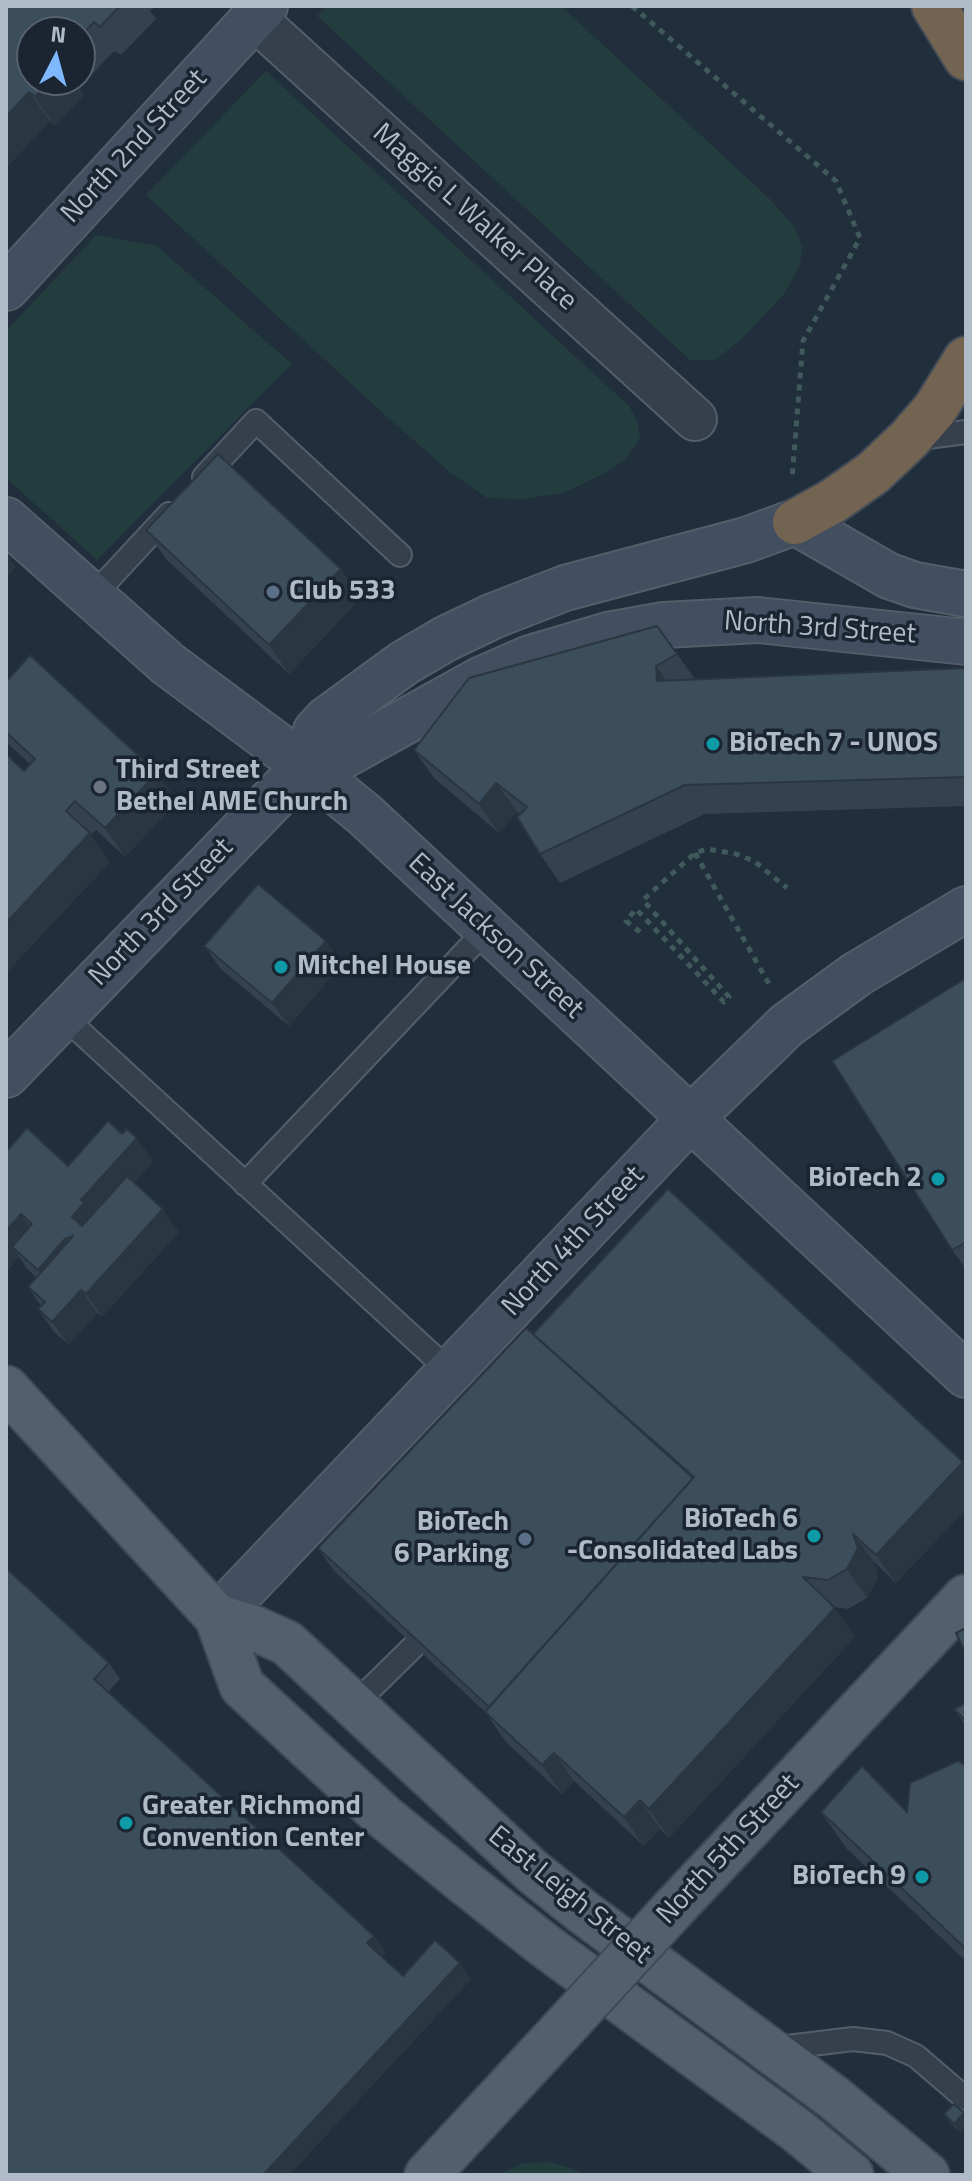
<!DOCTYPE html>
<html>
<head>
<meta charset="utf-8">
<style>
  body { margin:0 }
  #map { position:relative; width:972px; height:2181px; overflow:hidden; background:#212e3c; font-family:"Titillium Web",sans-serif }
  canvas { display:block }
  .frame { position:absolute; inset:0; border:8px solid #b0bbc8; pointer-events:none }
  .north { position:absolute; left:16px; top:16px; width:80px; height:80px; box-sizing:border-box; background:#1a2531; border:2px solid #56616d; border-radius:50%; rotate:6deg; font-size:22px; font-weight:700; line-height:32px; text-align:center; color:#b0bbc8 }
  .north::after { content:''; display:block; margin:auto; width:28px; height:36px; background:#7eb8ff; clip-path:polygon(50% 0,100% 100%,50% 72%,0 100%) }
</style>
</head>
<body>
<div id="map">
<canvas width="972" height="2181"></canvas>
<div class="frame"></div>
<div class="north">N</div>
</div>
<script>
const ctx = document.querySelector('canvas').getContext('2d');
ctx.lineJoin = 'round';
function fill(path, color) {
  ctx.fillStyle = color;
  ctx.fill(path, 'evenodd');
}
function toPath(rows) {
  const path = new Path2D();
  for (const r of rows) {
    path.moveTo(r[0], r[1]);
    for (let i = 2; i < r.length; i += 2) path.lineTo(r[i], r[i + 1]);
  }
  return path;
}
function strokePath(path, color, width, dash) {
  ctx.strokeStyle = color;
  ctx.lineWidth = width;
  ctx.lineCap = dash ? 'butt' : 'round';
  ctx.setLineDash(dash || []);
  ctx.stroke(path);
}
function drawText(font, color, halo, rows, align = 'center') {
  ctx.font = font + ' "Titillium Web",sans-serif';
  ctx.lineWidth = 7;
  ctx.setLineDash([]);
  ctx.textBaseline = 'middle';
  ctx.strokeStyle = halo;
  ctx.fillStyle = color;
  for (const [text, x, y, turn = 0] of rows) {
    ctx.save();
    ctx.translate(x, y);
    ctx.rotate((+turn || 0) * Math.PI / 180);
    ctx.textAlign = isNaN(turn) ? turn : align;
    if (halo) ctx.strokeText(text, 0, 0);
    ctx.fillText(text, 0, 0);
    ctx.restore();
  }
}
fill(toPath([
  [327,6,561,6,770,199,794,226,802,246,800,266,784,294,743,338,715,360,690,360,317,16],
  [266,71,629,406,637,420,640,439,626,459,605,473,564,493,524,499,487,498,451,473,387,417,146,195],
  [96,235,157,246,292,364,97,560,6,478,6,331],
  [551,2162,578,2171,583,2175,499,2175,523,2163]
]), '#233c3d');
const lane = toPath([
  [912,439,966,432],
  [204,477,256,421,400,555],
  [91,598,169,514],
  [62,1015,456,1377],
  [245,1184,487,929],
  [353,1706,414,1646],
  [771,2049,853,2039,887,2043,916,2056,966,2099]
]);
const street = toPath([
  [254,18,695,419]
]);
const secondary = toPath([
  [6,288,265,6],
  [6,520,168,664,305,766,365,815,966,1375],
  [318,751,343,756,480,680,530,658,608,635,664,625,758,620,966,642],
  [6,1075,305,766,318,751,316,731,326,720,404,663,445,639,493,616,565,588,746,540,795,522,889,576,915,585,966,594],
  [217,1617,690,1119,787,1025,857,974,966,909]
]);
const primary = toPath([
  [6,1388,217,1617,242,1686,383,1816,464,1882,544,1945,799,2132,851,2175],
  [217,1617,254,1628,287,1643,532,1871,583,1912,833,2097,927,2175],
  [674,1908,966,1597],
  [427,2175,559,2033]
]);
const highway = toPath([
  [934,6,966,58],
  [795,522,833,501,873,473,909,439,935,409,966,359]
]);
strokePath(lane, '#535e6a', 26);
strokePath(street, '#535e6a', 46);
strokePath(secondary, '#535e6a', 48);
strokePath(primary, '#3e4955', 48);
strokePath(highway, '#404b57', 48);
strokePath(toPath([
  [632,6,836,181,860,238,803,341,792,479],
  [695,853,769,984],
  [640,932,626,921,636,909,724,1002,729,997,643,900,695,853,707,849,736,854,754,861,787,888]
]), '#40595a', 5, [6, 6]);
strokePath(lane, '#35404c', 22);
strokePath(street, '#35404c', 42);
strokePath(secondary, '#424f60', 44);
strokePath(primary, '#525f6d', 44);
strokePath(highway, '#736351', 44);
const primaryBridge = toPath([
  [559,2033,674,1908]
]);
strokePath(primaryBridge, '#3e4955', 48, []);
strokePath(primaryBridge, '#525f6d', 44);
fill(toPath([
  [6,6,155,6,150,11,156,19,121,55,114,51,79,88,84,95,55,126,50,121,6,168],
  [80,32,80,80,32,80],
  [146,530,361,598,289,674,166,559],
  [657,626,695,679,966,668,966,806,705,814,560,883,540,854,520,814,517,812,499,833,435,779,414,750],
  [6,682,157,773,177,802,125,857,96,830,91,835,110,862,6,973,6,754,24,771,30,764,6,742],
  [204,946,342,964,289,1026,221,969],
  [966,978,966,1269,952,1250],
  [122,1134,153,1161,134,1183,179,1232,102,1317,97,1313,69,1345,54,1332,38,1309,41,1306,28,1287,36,1277,28,1270,19,1257,6,1272,6,1152,68,1166],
  [533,1334,966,1467,966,1509,896,1583,874,1562,878,1577,867,1598,848,1609,834,1607,855,1637,669,1838,660,1829,644,1846,574,1781,562,1794,505,1741,485,1712,334,1571,318,1548],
  [6,1568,109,1663,120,1679,108,1692,374,1936,385,1952,381,1956,403,1976,471,1979,289,2175],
  [966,1703,966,1726,954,1709],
  [966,1766,966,1961,847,1849,821,1812,907,1812],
  [964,2113,966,2117,966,2125,960,2132,950,2123,944,2114]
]), '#34424f');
fill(toPath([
  [51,80,73,80,84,95,55,126,35,97],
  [29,92,50,121,6,168,6,117],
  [6,552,16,567,6,578],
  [341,569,361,598,289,674,269,645],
  [656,666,677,695,657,681],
  [157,773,177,802,125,857,105,828],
  [496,783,517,812,499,833,479,804],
  [90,833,110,862,6,973,6,923],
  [326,941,342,964,289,1026,272,1003],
  [137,1138,153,1161,98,1222,89,1240,72,1217,81,1200],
  [163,1209,179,1232,102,1317,86,1294],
  [21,1214,38,1237,12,1247,19,1257,6,1272,6,1231],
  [65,1239,82,1262,54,1293,38,1270],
  [81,1290,97,1313,69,1345,52,1322],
  [963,1462,966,1467,966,1509,896,1583,876,1555],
  [853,1534,874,1562,878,1577,867,1598,847,1569],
  [835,1608,855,1637,669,1838,649,1809],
  [554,1753,574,1781,562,1794,542,1765],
  [640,1800,660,1829,644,1846,624,1817],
  [374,1936,385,1952,378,1959,367,1943],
  [460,1963,471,1979,289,2175,263,2175],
  [964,2113,966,2117,966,2125,960,2132,954,2124]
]), '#2a3640');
const building = toPath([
  [6,6,120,6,100,27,94,22,80,37,80,32,32,32,32,80,51,80,35,97,29,92,6,117,6,6],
  [218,454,341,569,269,645,146,530,218,454],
  [657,626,677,654,656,666,657,681,966,668,966,777,685,785,540,854,517,817,527,807,496,783,479,804,414,750,469,678,657,626],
  [30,655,157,773,105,828,75,801,66,811,90,833,6,923,6,754,24,771,35,759,6,732,6,682,30,655],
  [258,884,326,941,272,1003,204,946,258,884],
  [966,978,966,1242,952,1250,832,1061,966,978],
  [108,1121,122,1134,127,1129,137,1138,81,1200,85,1202,72,1217,82,1226,127,1176,163,1209,86,1294,81,1290,52,1322,38,1309,45,1302,28,1287,73,1236,65,1239,38,1270,12,1247,32,1224,21,1214,6,1231,6,1152,27,1128,68,1166,108,1121],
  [668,1189,963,1462,876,1555,853,1534,858,1548,847,1569,828,1580,803,1577,835,1608,649,1809,640,1800,624,1817,554,1753,542,1765,485,1712,694,1477,533,1334,668,1189],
  [526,1328,693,1478,489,1707,318,1548,526,1328],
  [6,1568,109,1663,94,1679,374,1936,367,1943,403,1976,435,1940,460,1963,263,2175,6,2175,6,1568],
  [966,1628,966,1654,956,1633,966,1628],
  [966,1703,966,1721,954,1709,966,1703],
  [958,1761,966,1766,966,1949,821,1812,862,1766,907,1812,910,1783,958,1761],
  [954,2104,964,2113,954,2124,944,2114,954,2104]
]);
fill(building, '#3c4d5c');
strokePath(building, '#2a3640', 2);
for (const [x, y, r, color] of [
  [273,592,8,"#5c6f8a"],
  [713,744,8,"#0f9aa8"],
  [100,787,8,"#6b7280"],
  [281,967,8,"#0f9aa8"],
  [938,1179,8,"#0f9aa8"],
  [814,1536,8,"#0f9aa8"],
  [525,1539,8,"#5c6f8a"],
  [126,1823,8,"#0f9aa8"],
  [922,1877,8,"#0f9aa8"]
]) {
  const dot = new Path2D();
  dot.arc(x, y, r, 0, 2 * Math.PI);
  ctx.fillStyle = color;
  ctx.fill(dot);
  strokePath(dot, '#1a2531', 3);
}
drawText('28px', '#b0bbc8', '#1a2531', [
  ["North 2nd Street",135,147,-47],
  ["Maggie L Walker Place",474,218,42],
  ["North 3rd Street",820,629,4],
  ["North 3rd Street",162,913,-46],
  ["East Jackson Street",495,937,43],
  ["North 4th Street",574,1242,-47],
  ["North 5th Street",729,1850,-47],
  ["East Leigh Street",569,1896,39]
]);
drawText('bold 28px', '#b0bbc8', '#1a2531', [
  ["Club 533",289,592],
  ["BioTech 7 - UNOS",729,744],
  ["Third Street",116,771],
  ["Bethel AME Church",116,803],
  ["Mitchel House",297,967],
  ["BioTech 2",922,1179,"right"],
  ["BioTech 6",798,1520,"right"],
  ["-Consolidated Labs",798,1552,"right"],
  ["BioTech",509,1523,"right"],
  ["6 Parking",509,1555,"right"],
  ["Greater Richmond",142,1807],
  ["Convention Center",142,1839],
  ["BioTech 9",906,1877,"right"]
], 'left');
</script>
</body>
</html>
